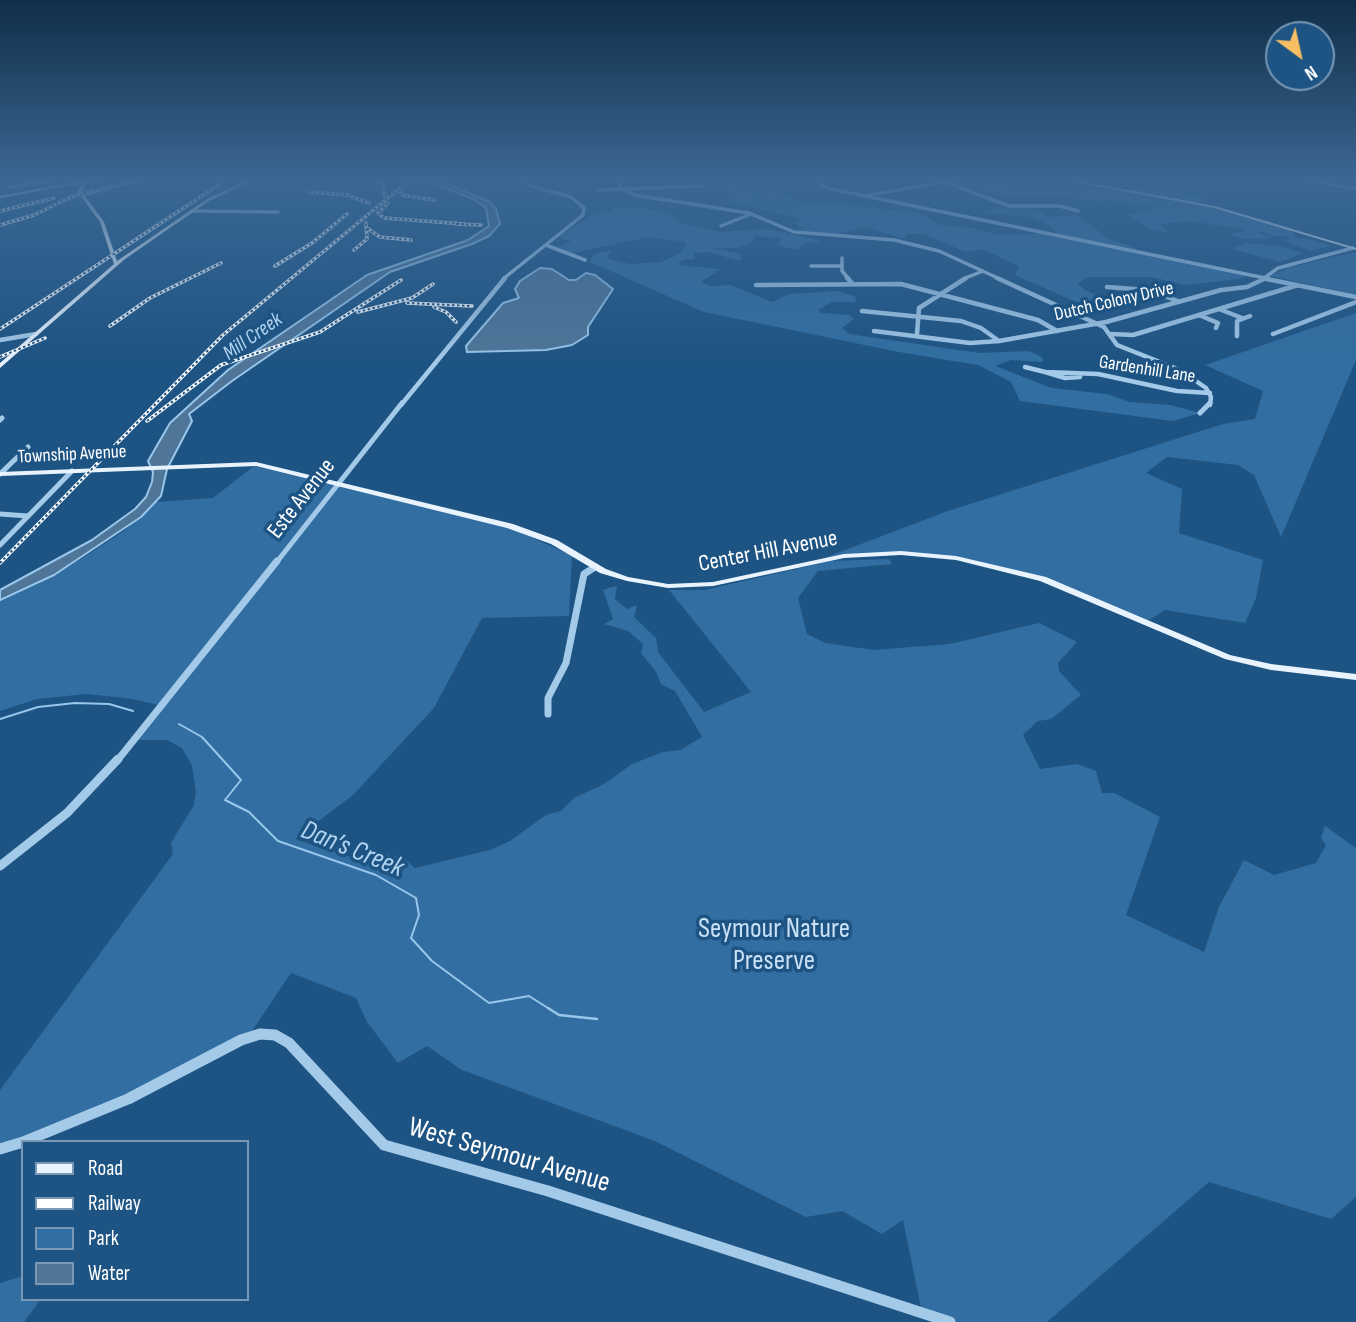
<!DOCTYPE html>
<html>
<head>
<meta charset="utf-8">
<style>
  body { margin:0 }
  #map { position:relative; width:1356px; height:1322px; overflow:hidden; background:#1e5483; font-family:"Sofia Sans Condensed",sans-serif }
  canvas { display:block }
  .legend { position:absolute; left:21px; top:1140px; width:228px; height:161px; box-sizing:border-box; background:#1e5483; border:2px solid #7898b5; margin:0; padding:9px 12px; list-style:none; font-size:21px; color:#fff }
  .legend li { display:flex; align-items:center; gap:14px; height:35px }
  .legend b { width:35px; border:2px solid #7898b5 }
  .north { position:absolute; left:1265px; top:21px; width:70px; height:70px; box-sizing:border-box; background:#1e5483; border:2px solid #7898b5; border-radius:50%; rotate:147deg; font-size:19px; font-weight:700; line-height:28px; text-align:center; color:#fff }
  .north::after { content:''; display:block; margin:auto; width:24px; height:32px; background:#f8be64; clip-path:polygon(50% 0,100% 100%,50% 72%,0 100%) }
</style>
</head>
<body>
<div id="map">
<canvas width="1356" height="1322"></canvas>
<ul class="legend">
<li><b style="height:9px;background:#e8f3fe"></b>Road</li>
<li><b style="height:9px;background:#fff"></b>Railway</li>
<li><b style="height:19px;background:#326ea1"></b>Park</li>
<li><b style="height:19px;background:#4f7698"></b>Water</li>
</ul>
<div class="north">N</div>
</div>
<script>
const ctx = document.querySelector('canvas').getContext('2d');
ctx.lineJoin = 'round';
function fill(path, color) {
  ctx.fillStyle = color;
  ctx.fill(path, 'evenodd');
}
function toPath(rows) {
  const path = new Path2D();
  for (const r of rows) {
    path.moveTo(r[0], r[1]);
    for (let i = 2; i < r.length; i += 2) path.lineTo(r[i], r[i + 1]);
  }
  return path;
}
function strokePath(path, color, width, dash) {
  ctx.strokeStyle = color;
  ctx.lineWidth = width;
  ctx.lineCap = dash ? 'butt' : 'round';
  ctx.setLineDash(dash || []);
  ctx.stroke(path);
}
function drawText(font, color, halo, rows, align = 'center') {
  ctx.font = font + ' "Sofia Sans Condensed",sans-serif';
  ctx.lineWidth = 7;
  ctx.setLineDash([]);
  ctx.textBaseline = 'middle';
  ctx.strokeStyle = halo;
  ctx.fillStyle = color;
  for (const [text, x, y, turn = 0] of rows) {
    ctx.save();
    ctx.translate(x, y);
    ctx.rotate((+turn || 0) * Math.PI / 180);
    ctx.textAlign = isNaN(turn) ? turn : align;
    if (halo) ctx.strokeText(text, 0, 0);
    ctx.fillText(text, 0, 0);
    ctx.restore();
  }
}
fill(toPath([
  [714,178,722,178,755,195,774,192,812,204,825,202,919,213,940,225,974,228,998,235,1057,233,1051,226,1029,217,978,212,1003,208,1036,209,1049,217,1076,215,1109,239,1133,247,1146,256,1165,256,1252,274,1239,279,1185,285,1152,277,1088,277,1077,283,1085,290,1102,297,1133,298,1140,303,1113,310,1085,306,1015,275,1019,266,982,249,966,252,924,234,906,234,904,239,865,227,834,235,799,233,803,229,794,223,800,218,730,202,737,198],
  [940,178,1023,178,1027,184,1002,182,1018,189,1164,189,1183,196,1207,196,1200,203,1289,227,1296,238,1313,240,1330,246,1311,251,1285,241,1292,237,1272,236,1261,231,1258,233,1275,238,1245,239,1229,235,1246,230,1190,221,1160,224,1166,232,1149,229,1127,215,1158,206,1125,204,1101,199,1103,202,1041,196,1030,198,958,186],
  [632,206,663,212,680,219,678,222,721,232,766,229,820,240,820,243,807,242,796,250,780,246,778,243,783,238,755,236,751,243,738,248,714,248,741,254,741,261,708,252,694,253,695,259,682,260,678,265,720,269,701,282,709,286,731,285,772,302,789,294,837,291,855,296,856,302,832,302,818,310,822,313,850,315,854,319,842,328,849,334,979,353,1029,351,1042,357,1043,362,1011,360,995,366,1052,388,1107,394,1129,402,1170,405,1200,413,1173,421,1020,401,1011,382,978,365,899,352,704,312,590,262,593,255,605,251,612,252,607,256,609,259,630,264,661,262,679,254,686,246,685,242,649,237,573,253,557,247,572,242,559,237,595,212,613,211,613,208],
  [1245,243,1281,246,1303,253,1280,262,1231,249],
  [1356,252,1356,295,1271,276,1287,268],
  [1356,313,1356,360,1281,537,1254,475,1238,465,1167,457,1146,473,1182,489,1179,533,1263,560,1256,598,1245,623,1165,610,1144,623,1043,579,975,561,901,553,819,560,948,511,1223,424,1255,419,1263,391,1205,365],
  [254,466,514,529,572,556,569,616,482,618,434,708,353,795,295,839,369,863,374,850,405,859,415,868,490,850,510,841,546,815,561,811,574,798,604,784,632,764,663,752,680,750,702,737,675,691,661,684,656,672,641,653,643,644,628,631,604,624,613,619,603,590,611,587,617,586,615,599,627,609,637,605,634,617,656,638,658,652,704,712,751,692,669,590,705,590,830,561,889,559,892,564,818,571,798,598,807,634,825,643,874,650,950,644,1039,623,1077,642,1058,663,1059,671,1081,695,1051,719,1038,721,1023,735,1040,769,1077,764,1096,771,1102,793,1114,793,1160,817,1126,915,1204,952,1219,907,1244,860,1274,875,1316,863,1326,845,1321,838,1325,826,1356,848,1356,1197,1331,1219,1209,1182,1047,1322,950,1322,922,1313,903,1220,882,1234,842,1211,806,1217,655,1141,462,1070,427,1046,398,1063,367,1022,356,998,291,973,248,1037,128,1099,0,1149,0,1090,173,854,171,843,194,805,196,791,192,766,182,748,167,740,136,740,162,706,133,699,87,694,37,699,0,711,0,600,33,586,81,559,124,531,156,502,213,498],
  [23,1276,23,1299,41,1299,24,1322,0,1322,0,1283]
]), '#326ea1');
const water = toPath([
  [390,178,441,181,490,202,496,209,500,224,489,236,472,244,390,272,232,381,189,414,192,421,167,469,161,496,141,517,54,575,0,600,0,590,92,540,135,509,146,497,152,482,153,472,148,461,170,423,228,370,367,275,468,240,489,226,486,208,475,200,433,183,390,178],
  [540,268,552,269,569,280,576,280,586,273,595,275,613,289,588,327,588,335,572,345,546,350,467,352,466,346,503,303,519,298,515,289,520,281,540,268]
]);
fill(water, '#4f7698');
strokePath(water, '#98c7eb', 2);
strokePath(toPath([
  [0,719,38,707,75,703,109,704,133,711],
  [179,724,202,737,241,780,225,800,249,812,278,841,376,875,416,898,419,915,411,938,432,961,489,1003,529,996,551,1010]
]), '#98c7eb', 2);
strokePath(toPath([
  [548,1008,559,1015,597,1019]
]), '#98c7eb', 2.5);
strokePath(toPath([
  [617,178,620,188,634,195,749,213,794,232,894,240,939,251,1000,279],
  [817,178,820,185,831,189,1270,279],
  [1298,178,1356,189],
  [9,187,67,178],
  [598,190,701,186],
  [83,195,147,178],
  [869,195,945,182,1009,206,1060,206,1078,211],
  [192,211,278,212],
  [721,226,751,214],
  [546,245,585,260],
  [842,258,842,271,849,279],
  [811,266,842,266],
  [503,279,583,215,584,208,571,197,531,186,523,178],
  [963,279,983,271],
  [1263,279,1278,268,1353,248]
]), '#a4cae9', 3.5);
strokePath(toPath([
  [847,278,852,283],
  [997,278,1104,327,1117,345,1180,370,1206,388,1211,397,1210,405],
  [1262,278,1356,297],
  [756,285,901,284,1038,320,1057,331],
  [1107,287,1147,290,1178,301],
  [1219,309,1242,318],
  [862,311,961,321,981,328,999,341],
  [1199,315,1218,323,1216,328],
  [874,331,970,343,999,341,1106,322,1221,290,1247,287,1266,278],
  [917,334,919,308,966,278],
  [1111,334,1133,335,1298,285],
  [1273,334,1356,302],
  [1237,336,1237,321,1250,316],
  [0,340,36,334],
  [1025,367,1045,372],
  [1080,374,1080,377,1065,378,1045,372,1098,374,1177,391,1210,393],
  [401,405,505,278]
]), '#a4cae9', 4.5);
strokePath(toPath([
  [1200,413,1210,403],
  [0,420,2,418],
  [0,474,28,447],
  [0,514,28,516],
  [0,545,72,471],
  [276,563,402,403]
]), '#a4cae9', 5);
strokePath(toPath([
  [548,714,548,698,566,663,584,574,595,567],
  [117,761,277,561]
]), '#a4cae9', 7);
strokePath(toPath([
  [0,866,67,813,118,759]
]), '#a4cae9', 9);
strokePath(toPath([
  [23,1142,128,1099,241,1040,260,1034,275,1035,289,1043,384,1145,548,1191,950,1322],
  [0,1149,23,1142]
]), '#a4cae9', 11);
fill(toPath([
  [84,178,88,178,82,192,104,222,117,261,207,199,252,178,258,178,209,201,125,259,0,368,0,363,114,264,100,222,78,192,84,178],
  [1052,178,1063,178,1215,206,1356,248,1356,250,1214,208,1052,178],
  [256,462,513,524,557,540,606,569,628,577,668,584,713,582,844,554,901,551,956,556,1046,577,1230,655,1271,664,1356,674,1356,680,1271,670,1225,659,1040,581,956,560,901,555,844,558,713,586,668,588,627,581,600,573,551,544,507,528,256,466,0,476,0,472,256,462]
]), '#e8f3fe');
fill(toPath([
  [104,178,116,178,93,183,91,182,104,178],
  [74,182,76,184,0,198,0,196,74,182]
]), '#fff');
const rail = toPath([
  [370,178,384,184,384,196],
  [405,186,400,191,402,195,434,200],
  [309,192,348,195,369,203],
  [388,203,378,213,384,218,465,224],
  [0,211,54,198],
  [456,224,481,225],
  [0,225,34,215,71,197,141,178],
  [367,228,380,237,411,240],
  [354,250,367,239,366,223],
  [275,266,312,243,347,214],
  [407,303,472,306],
  [434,307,446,312,456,322],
  [358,312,412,298,433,284],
  [110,326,150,298,221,263],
  [0,329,229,178],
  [0,357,45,338],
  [147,421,221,365,320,332,401,280],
  [0,563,223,335,412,178]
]);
strokePath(rail, '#fff', 3.5);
strokePath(rail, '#1e5483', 2, [2.5]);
strokePath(toPath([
  [74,183,94,180]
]), '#fff', 5);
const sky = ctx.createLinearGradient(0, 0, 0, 364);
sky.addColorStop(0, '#102e48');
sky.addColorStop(0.49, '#3b6793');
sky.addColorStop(1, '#3b679300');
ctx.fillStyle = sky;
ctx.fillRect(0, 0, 1356, 364);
drawText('19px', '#fff', '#1e5483', [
  ["Dutch Colony Drive",1114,302,-13],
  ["Gardenhill Lane",1147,370,9],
  ["Township Avenue",72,455,-3]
]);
drawText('italic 21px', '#b0d4f1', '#1e5483', [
  ["Mill Creek",253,337,-35]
]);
drawText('23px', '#fff', '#1e5483', [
  ["Este Avenue",302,499,-52],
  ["Center Hill Avenue",768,552,-11]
]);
drawText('italic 28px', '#b0d4f1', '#1e5483', [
  ["Dan’s Creek",352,850,22]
]);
drawText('28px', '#c9e2f7', '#1e5483', [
  ["Seymour Nature",774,930],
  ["Preserve",774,962]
]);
drawText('28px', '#fff', '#1e5483', [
  ["West Seymour Avenue",509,1156,16]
]);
</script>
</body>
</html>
